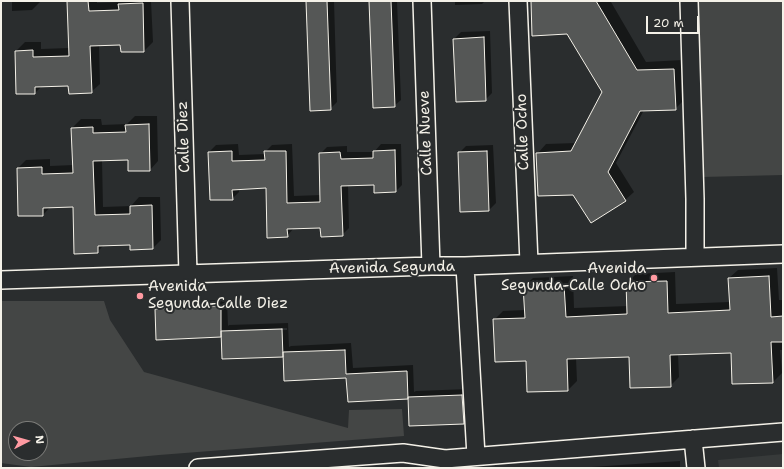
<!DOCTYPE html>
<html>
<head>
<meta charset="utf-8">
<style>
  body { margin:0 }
  #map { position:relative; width:784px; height:469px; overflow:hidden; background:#2a2d2e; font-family:"Shantell Sans",sans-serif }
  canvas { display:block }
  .frame { position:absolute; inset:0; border:2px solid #f4f1e8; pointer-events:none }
  .north { position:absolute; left:8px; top:421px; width:40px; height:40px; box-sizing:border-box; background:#2a2d2e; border:1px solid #7b7b78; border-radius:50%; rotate:84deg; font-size:11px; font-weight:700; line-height:16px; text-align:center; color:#f4f1e8 }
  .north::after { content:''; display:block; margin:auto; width:14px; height:18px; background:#ff9aa2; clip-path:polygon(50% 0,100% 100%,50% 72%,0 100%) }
  .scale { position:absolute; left:646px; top:16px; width:53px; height:18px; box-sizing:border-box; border:2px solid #f4f1e8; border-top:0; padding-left:5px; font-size:12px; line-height:14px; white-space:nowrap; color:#f4f1e8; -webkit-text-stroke:3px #2a2d2e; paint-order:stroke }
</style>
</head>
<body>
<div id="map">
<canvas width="784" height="469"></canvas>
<div class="frame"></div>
<div class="north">N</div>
<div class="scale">20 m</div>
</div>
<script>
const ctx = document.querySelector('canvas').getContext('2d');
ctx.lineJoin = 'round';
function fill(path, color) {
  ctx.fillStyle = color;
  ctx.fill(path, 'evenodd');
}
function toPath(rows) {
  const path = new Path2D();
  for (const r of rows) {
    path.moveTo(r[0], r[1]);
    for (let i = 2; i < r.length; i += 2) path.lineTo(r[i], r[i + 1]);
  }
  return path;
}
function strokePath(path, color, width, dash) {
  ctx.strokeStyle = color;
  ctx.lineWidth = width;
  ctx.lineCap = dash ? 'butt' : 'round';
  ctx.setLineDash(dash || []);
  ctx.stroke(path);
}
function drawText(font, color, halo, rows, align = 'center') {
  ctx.font = font + ' "Shantell Sans",sans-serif';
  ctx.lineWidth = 4;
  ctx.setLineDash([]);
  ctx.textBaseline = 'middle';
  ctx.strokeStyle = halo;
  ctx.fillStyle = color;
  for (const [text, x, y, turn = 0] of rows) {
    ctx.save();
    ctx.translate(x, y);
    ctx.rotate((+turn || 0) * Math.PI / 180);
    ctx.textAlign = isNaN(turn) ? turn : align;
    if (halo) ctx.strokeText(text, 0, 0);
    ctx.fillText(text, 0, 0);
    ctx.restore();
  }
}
fill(toPath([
  [783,454,783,468,719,468,718,460]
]), '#373a3a');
fill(toPath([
  [697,1,783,1,783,175,702,177],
  [1,301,104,301,110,320,144,372,348,428,349,410,402,409,404,436,159,455,31,467,1,463],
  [16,429,40,429,40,453,16,453]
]), '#444645');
fill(toPath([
  [12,1,66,1,40,2,32,10,12,11],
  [68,1,97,1,97,3,151,1,153,42,144,51,121,44,99,45,100,84,91,92,69,85,42,86,35,93,16,51,25,42,41,42,41,49,69,48],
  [307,1,334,1,337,102,330,109],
  [370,1,397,1,401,100,394,106],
  [455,1,485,1,482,4,455,5],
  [532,1,611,1,611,2,646,62,682,60,684,100,675,109,644,110,616,163,634,192,625,200,573,194,538,153,546,144,576,143,603,92,568,33],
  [490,31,492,93,485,100,454,39,461,32],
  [135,116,157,116,158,161,150,170,129,159,102,160,103,207,131,206,139,197,160,197,161,240,153,248,131,244,105,244,97,252,74,206,51,206,43,215,19,215,18,168,26,160,50,159,50,166,74,165,72,128,81,119,101,119,102,125,127,124],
  [238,144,239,155,265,154,265,152,272,145,292,144,294,196,321,195,320,154,327,147,347,146,347,152,374,152,381,144,401,144,402,185,396,191,375,184,348,185,349,228,342,235,321,227,294,228,287,236,267,187,239,188,239,192,232,199,209,152,216,145],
  [493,145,496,203,489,210,459,153,466,146],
  [777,268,779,300,783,300,783,350,780,350,782,373,773,382,732,352,678,354,679,377,670,386,630,356,576,358,577,381,568,390,527,360,494,320,503,311,525,310,524,286,533,278,573,276,574,308,628,306,627,283,636,274,675,272,676,304,730,302,729,278,738,270],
  [227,300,228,326,229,325,288,323,289,347,291,346,351,343,353,368,413,365,414,392,416,391,469,389,471,416,464,423,409,397,407,398,222,334,221,336,156,309,163,302],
  [287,328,287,330,228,332,228,330],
  [680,461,680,468,577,468]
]), '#0007');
const building = toPath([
  [67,1,88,1,89,11,119,10,118,4,143,3,144,52,121,52,120,45,90,46,92,93,69,94,68,86,35,87,35,94,16,94,15,51,33,50,33,57,69,56,67,1],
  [306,1,327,1,331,110,310,111,306,1],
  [369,1,391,1,395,107,373,108,369,1],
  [531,1,596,1,637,70,674,69,676,110,640,111,608,172,626,201,591,223,573,195,538,196,536,153,571,151,602,92,567,34,532,36,531,1],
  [484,37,486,101,456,102,453,39,484,37],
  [149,124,150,171,128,171,128,160,93,161,95,215,130,214,130,206,152,205,153,249,130,250,130,245,98,246,98,253,74,254,73,207,43,208,43,216,18,216,17,168,42,167,42,174,73,173,71,128,93,127,93,133,126,132,125,125,149,124],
  [395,150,396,192,374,193,374,185,341,186,343,236,321,237,320,228,287,229,288,237,267,238,266,188,232,190,233,200,210,200,208,152,232,151,232,161,265,160,264,151,286,151,287,203,320,202,319,153,340,152,341,159,373,158,373,151,395,150],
  [487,151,489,211,460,212,458,152,487,151],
  [769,276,771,317,783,316,783,342,771,342,773,383,732,384,731,353,670,355,671,387,630,388,629,357,597,358,567,359,568,391,527,392,526,361,495,362,493,319,525,318,523,286,564,285,566,317,627,314,626,282,667,281,668,313,730,310,728,278,769,276],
  [221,306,221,337,156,340,155,309,221,306],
  [282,329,283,357,222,359,221,331,282,329],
  [345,350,346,374,407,371,408,399,348,402,346,378,284,381,283,352,345,350],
  [462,395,464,424,409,426,408,397,462,395]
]);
fill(building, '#555756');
strokePath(building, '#f4f1e8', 1);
const street = toPath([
  [180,1,188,274],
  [422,1,431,266],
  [518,1,529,263],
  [689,1,695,199,695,257],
  [465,266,476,456],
  [1,280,431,266,465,266,783,254],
  [693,439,696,468],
  [198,468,403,453,445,459,783,432]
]);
strokePath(street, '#f4f1e8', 20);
strokePath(street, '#2a2d2e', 17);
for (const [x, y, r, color] of [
  [654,278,4,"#ff9aa2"],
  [140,296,4,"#ff9aa2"]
]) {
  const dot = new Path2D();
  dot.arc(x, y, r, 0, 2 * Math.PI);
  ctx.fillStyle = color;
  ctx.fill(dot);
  strokePath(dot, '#2a2d2e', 1.5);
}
drawText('15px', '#f4f1e8', '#2a2d2e', [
  ["Calle Ocho",523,132,-92],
  ["Calle Nueve",426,133,-92],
  ["Calle Diez",184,137,-92],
  ["Avenida Segunda",392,268,-1]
]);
drawText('15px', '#f4f1e8', '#2a2d2e', [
  ["Avenida",646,269],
  ["Segunda-Calle Ocho",646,286],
  ["Avenida",148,287,"left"],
  ["Segunda-Calle Diez",148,304,"left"]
], 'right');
</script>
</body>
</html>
